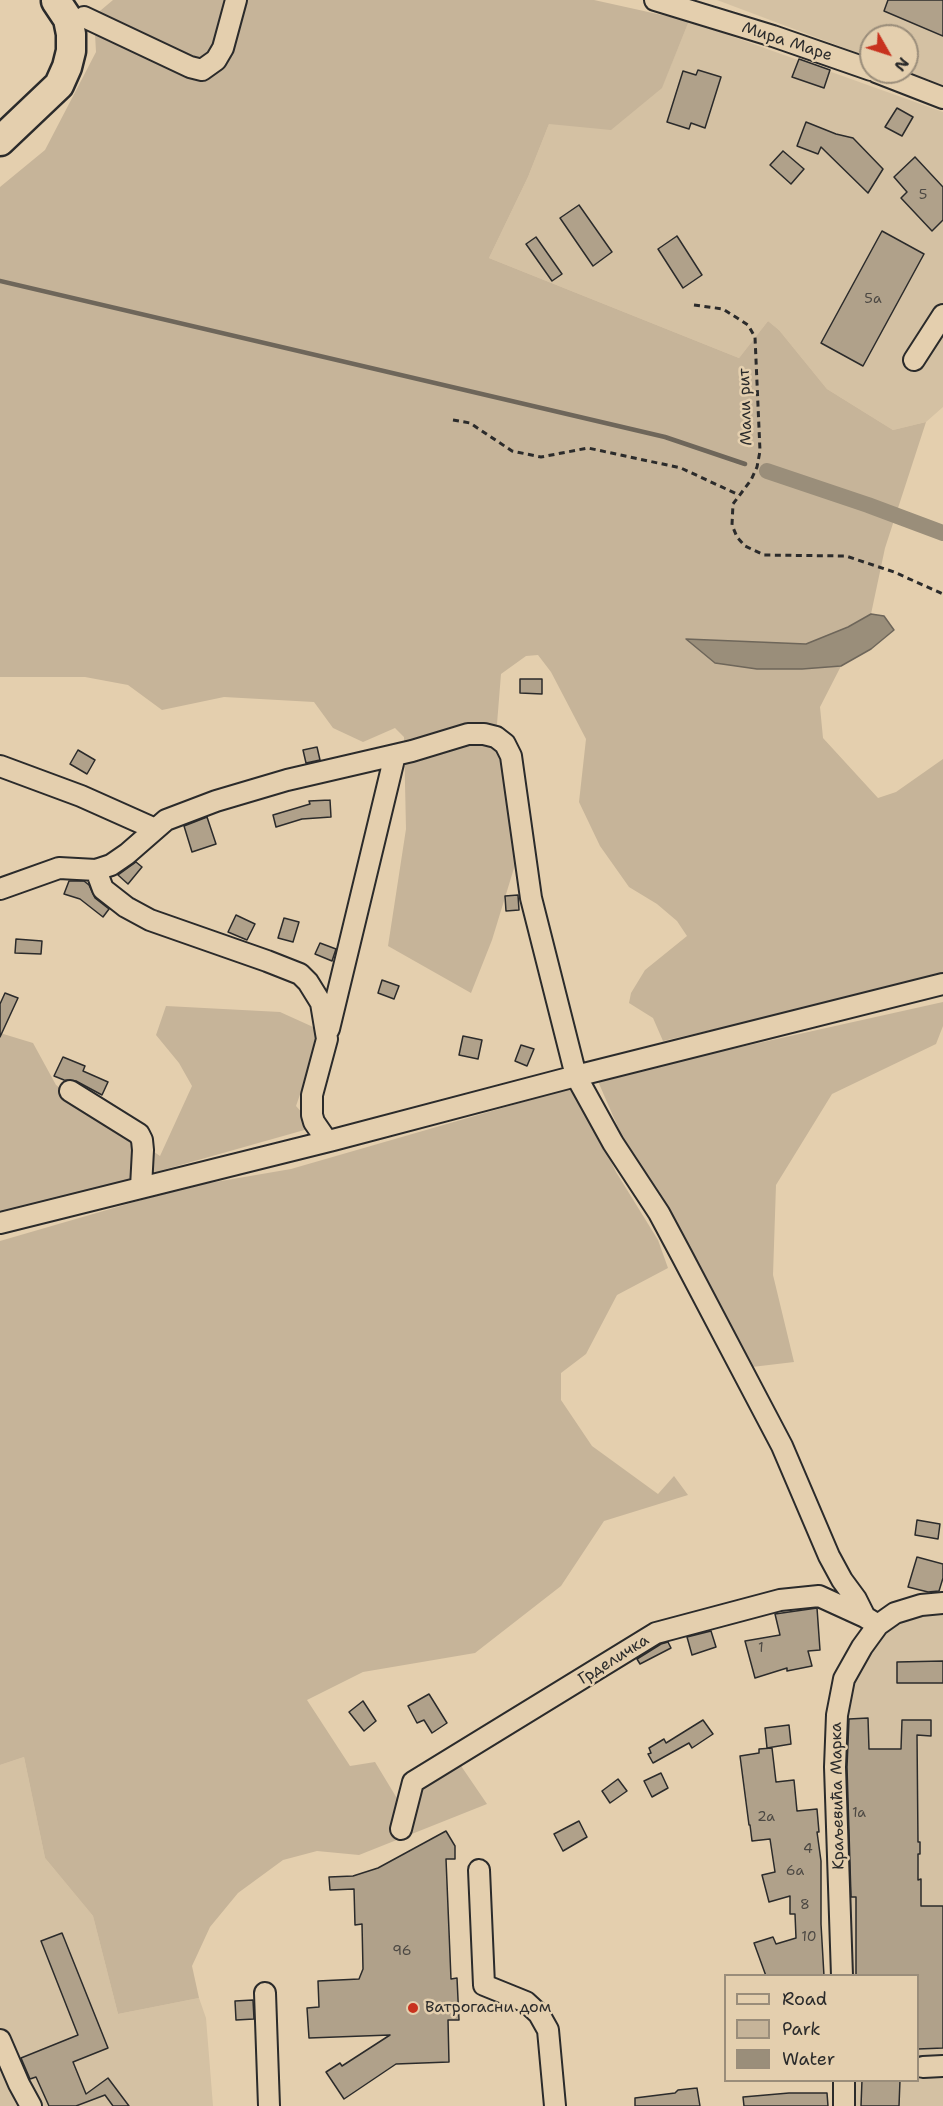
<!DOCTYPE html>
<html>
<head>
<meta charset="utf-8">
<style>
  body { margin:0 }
  #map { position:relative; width:943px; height:2106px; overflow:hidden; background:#e4cfae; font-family:"Shantell Sans",sans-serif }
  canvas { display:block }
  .legend { position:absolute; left:724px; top:1974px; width:195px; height:108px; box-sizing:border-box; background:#e4cfae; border:2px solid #9a8d7a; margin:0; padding:8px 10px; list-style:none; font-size:18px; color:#2b2b2b }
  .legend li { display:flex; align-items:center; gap:12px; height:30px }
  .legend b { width:30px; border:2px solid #9a8d7a }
  .north { position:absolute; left:859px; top:24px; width:60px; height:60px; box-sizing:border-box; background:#e4cfae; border:2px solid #9a8d7a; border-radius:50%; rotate:129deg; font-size:16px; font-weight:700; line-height:24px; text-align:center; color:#2b2b2b }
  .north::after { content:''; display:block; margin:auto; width:21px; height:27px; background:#c8321e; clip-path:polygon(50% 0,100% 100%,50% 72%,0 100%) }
</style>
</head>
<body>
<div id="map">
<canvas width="943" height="2106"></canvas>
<ul class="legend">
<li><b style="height:8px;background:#e4cfae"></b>Road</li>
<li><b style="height:16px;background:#c6b499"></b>Park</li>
<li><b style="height:16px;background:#9a8e7a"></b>Water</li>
</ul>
<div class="north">N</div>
</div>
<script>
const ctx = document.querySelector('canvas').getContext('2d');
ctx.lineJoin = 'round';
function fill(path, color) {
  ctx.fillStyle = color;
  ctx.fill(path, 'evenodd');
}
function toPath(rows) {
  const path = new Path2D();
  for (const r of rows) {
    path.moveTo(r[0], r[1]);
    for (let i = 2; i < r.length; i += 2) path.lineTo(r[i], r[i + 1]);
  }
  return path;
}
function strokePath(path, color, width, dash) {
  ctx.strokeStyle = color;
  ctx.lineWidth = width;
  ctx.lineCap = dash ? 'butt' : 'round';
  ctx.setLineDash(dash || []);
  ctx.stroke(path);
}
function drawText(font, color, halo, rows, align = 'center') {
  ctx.font = font + ' "Shantell Sans",sans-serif';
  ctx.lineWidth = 5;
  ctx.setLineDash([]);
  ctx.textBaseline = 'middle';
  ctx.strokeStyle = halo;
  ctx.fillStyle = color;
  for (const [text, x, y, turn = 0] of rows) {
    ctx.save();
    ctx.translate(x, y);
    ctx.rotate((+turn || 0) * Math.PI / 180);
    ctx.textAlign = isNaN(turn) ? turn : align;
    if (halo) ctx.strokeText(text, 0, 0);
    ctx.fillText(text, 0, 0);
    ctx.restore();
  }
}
fill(toPath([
  [717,0,943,0,943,87,906,72,907,36,871,36,871,58],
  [689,21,943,112,943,407,926,422,893,430,827,389,779,330,768,321,739,358,489,258,528,177,549,124,662,87],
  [926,1611,943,1613,943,2106,847,2106,847,2081,918,2080,918,1976,843,1976,839,1817,850,1683,871,1647,900,1619],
  [24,1757,45,1858,93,1916,118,2014,199,1998,206,2018,213,2106,0,2106,0,1765]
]), '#d4c1a3');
fill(toPath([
  [113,0,594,0,689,21,662,88,611,130,549,124,528,177,489,258,739,358,768,321,779,330,827,389,893,430,926,422,885,548,871,614,848,627,806,644,688,639,757,669,802,669,841,666,820,707,823,738,878,798,896,792,943,759,943,977,663,1041,653,1018,629,1003,631,993,645,970,687,936,677,921,657,904,629,887,600,846,579,802,586,739,551,672,538,655,526,656,501,674,497,724,487,742,500,751,518,855,492,940,471,993,388,946,406,829,404,737,395,728,363,742,333,728,314,702,224,697,162,710,128,685,85,677,0,677,0,187,45,150,96,52,94,16],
  [943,1002,943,1026,936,1044,832,1094,776,1185,773,1275,794,1362,752,1367,696,1285,620,1132,597,1079],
  [166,1006,280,1012,322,1031,296,1106,315,1127,0,1216,0,1033,33,1043,56,1085,160,1156,192,1086,179,1063,156,1035],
  [575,1087,616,1172,658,1240,668,1268,617,1295,586,1354,561,1373,561,1400,592,1446,658,1494,674,1476,688,1495,604,1521,561,1586,475,1653,363,1672,307,1700,350,1766,375,1762,398,1800,457,1760,487,1804,359,1855,317,1851,283,1860,238,1893,210,1927,192,1966,199,1998,118,2014,93,1916,45,1858,24,1757,0,1765,0,1241,186,1187,291,1169]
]), '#c6b499');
const water = toPath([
  [871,614,884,616,894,630,871,649,841,666,802,669,757,669,715,663,686,639,806,644,848,627,871,614]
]);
fill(water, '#9a8e7a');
strokePath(water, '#6e665a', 1.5);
strokePath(toPath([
  [0,281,665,437,745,464]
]), '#6e665a', 4.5);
strokePath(toPath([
  [767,471,868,505,943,533]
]), '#9a8e7a', 16);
const building = toPath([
  [888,0,943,0,943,36,884,11,888,0],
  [799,59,830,70,824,88,792,77,799,59],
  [698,70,721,77,705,128,691,123,689,129,667,122,683,71,696,75,698,70],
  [897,108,913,117,902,136,885,127,897,108],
  [806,122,836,134,853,138,883,169,868,193,821,147,818,154,797,146,806,122],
  [783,151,804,169,791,184,770,165,783,151],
  [915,157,943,187,943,220,932,231,901,198,907,192,894,177,915,157],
  [579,205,612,252,593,266,560,218,579,205],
  [882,231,924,254,863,366,821,343,882,231],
  [677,236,702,275,683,288,658,249,677,236],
  [536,237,562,274,552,281,526,244,536,237],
  [520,679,542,679,542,694,520,693,520,679],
  [317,747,320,760,306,763,303,750,317,747],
  [78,750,95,760,87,774,70,764,78,750],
  [330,800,331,817,302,819,276,827,273,815,310,804,309,801,330,800],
  [207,817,216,844,192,852,184,826,207,817],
  [136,862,142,867,128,884,118,875,136,862],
  [69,881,84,881,89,885,95,898,109,909,103,917,80,899,64,894,69,881],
  [518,895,519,910,506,911,505,896,518,895],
  [236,915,255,924,247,940,228,932,236,915],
  [284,918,299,922,293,942,278,938,284,918],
  [16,939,42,941,41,954,15,953,16,939],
  [320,943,336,949,332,961,315,954,320,943],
  [382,980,399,986,394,999,378,993,382,980],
  [5,993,18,998,0,1037,0,1004,5,993],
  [463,1036,482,1040,478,1059,459,1055,463,1036],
  [521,1045,534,1049,527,1066,515,1061,521,1045],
  [63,1057,85,1066,83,1071,108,1082,102,1095,76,1081,64,1080,54,1076,63,1057],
  [917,1520,940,1524,938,1539,915,1535,917,1520],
  [917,1557,943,1564,943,1578,939,1591,928,1592,908,1587,917,1557],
  [817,1608,820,1650,808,1651,812,1666,787,1671,787,1668,755,1678,745,1641,780,1635,775,1614,817,1608],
  [711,1631,716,1647,692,1655,687,1637,711,1631],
  [668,1642,671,1648,640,1664,637,1659,661,1644,668,1642],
  [943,1661,943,1683,897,1683,897,1662,943,1661],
  [429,1694,447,1723,432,1733,424,1720,417,1723,408,1706,429,1694],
  [363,1701,376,1721,364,1731,349,1712,363,1701],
  [868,1718,869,1749,901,1749,902,1720,931,1720,931,1736,917,1735,918,1842,920,1842,920,1854,918,1854,918,1880,921,1879,921,1906,943,1906,943,2048,918,2049,918,1976,856,1976,856,1897,851,1897,847,1767,849,1719,868,1718],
  [703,1720,713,1734,692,1748,689,1743,653,1763,648,1754,651,1753,649,1748,664,1739,666,1743,703,1720],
  [789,1725,791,1744,767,1748,765,1728,789,1725],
  [772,1748,776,1782,794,1780,797,1811,817,1809,819,1832,817,1832,821,1861,821,1924,824,1976,766,1976,754,1943,773,1937,776,1944,796,1938,795,1914,790,1914,790,1896,769,1902,762,1875,775,1872,770,1839,752,1841,750,1825,749,1825,740,1756,759,1753,759,1749,772,1748],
  [661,1773,668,1788,652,1797,644,1781,661,1773],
  [618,1779,627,1791,610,1803,602,1791,618,1779],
  [579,1821,587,1837,563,1851,554,1834,579,1821],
  [446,1831,455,1846,455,1859,446,1859,451,1979,457,1978,459,2020,448,2020,449,2062,396,2064,344,2099,326,2072,340,2063,342,2066,390,2035,309,2038,307,2008,319,2007,318,1981,359,1979,363,1969,362,1924,355,1925,354,1889,330,1890,329,1877,353,1876,378,1868,446,1831],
  [62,1933,108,2048,73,2062,86,2094,108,2078,129,2106,113,2106,105,2095,76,2106,49,2106,36,2077,30,2079,21,2058,78,2035,41,1941,62,1933],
  [253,2000,254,2019,236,2020,235,2001,253,2000],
  [862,2080,900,2080,899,2106,861,2106,862,2080],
  [697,2088,700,2106,635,2106,635,2098,675,2093,678,2090,697,2088],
  [789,2093,827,2093,828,2106,744,2106,743,2097,789,2093]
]);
fill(building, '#b0a18a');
strokePath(building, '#2b2b2b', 1.5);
const minor = toPath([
  [655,0,773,36,871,70],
  [84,17,190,67,202,70,216,60,223,48,236,0],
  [876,72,943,98],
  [914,360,943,315],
  [0,766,81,796,155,829],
  [96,870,103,889,126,907,150,920,267,961,300,974,308,982,321,1003,327,1039,312,1095,312,1115,314,1122,327,1141],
  [0,889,59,868,96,870,111,865,127,854,166,820,216,801,287,780,412,751,468,734,484,734,496,737,505,744,511,756,531,898,576,1076,943,984],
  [329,1029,395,755],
  [70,1091,139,1134,142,1140,143,1150,141,1187],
  [0,1223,333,1140,576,1076,613,1143,659,1213,682,1256,782,1446,829,1556,842,1580,856,1599,865,1617],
  [401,1829,413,1782,656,1633,780,1600,819,1596,865,1617,878,1625],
  [479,1870,484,1985,526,2002,539,2014,548,2030,555,2106],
  [842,1976,835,1767,837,1715,844,1679,862,1647,878,1625,895,1613,921,1605,943,1603],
  [265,1993,269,2106],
  [0,2040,19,2084,31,2106],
  [923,2067,943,2066],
  [844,2080,844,2106]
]);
const highway = toPath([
  [0,141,59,85,67,67,71,51,71,34,68,19,56,1]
]);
strokePath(minor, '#2b2b2b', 24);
strokePath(highway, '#2b2b2b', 33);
strokePath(toPath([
  [694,305,723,309,748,325,755,337,760,451,757,467,751,480,733,504,732,525,737,537,745,546,764,555,846,556,894,572,943,594],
  [453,420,470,423,512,451,541,457,588,448,681,468,739,495]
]), '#2b2b2b', 3, [6, 4.5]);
strokePath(minor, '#e4cfae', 20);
strokePath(highway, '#e4cfae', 28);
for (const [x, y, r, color] of [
  [413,2008,6,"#c8321e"]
]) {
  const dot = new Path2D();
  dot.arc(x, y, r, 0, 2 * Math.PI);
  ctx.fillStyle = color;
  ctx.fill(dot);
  strokePath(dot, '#e4cfae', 2);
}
drawText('14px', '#4c4843', null, [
  ["5",923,195],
  ["5a",873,299],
  ["1",761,1648],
  ["1a",859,1813],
  ["2a",766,1817],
  ["4",808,1849],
  ["6a",795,1871],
  ["8",805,1905],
  ["10",809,1937],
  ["96",402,1951]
]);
drawText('16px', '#2b2b2b', '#e4cfae', [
  ["Мира Маре",787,42,18],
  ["Мали рит",746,407,-92],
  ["Грделичка",614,1660,-32],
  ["Краљевића Марка",838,1796,-91]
]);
drawText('16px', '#2b2b2b', '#e4cfae', [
  ["Ватрогасни дом",425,2008]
], 'left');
</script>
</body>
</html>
